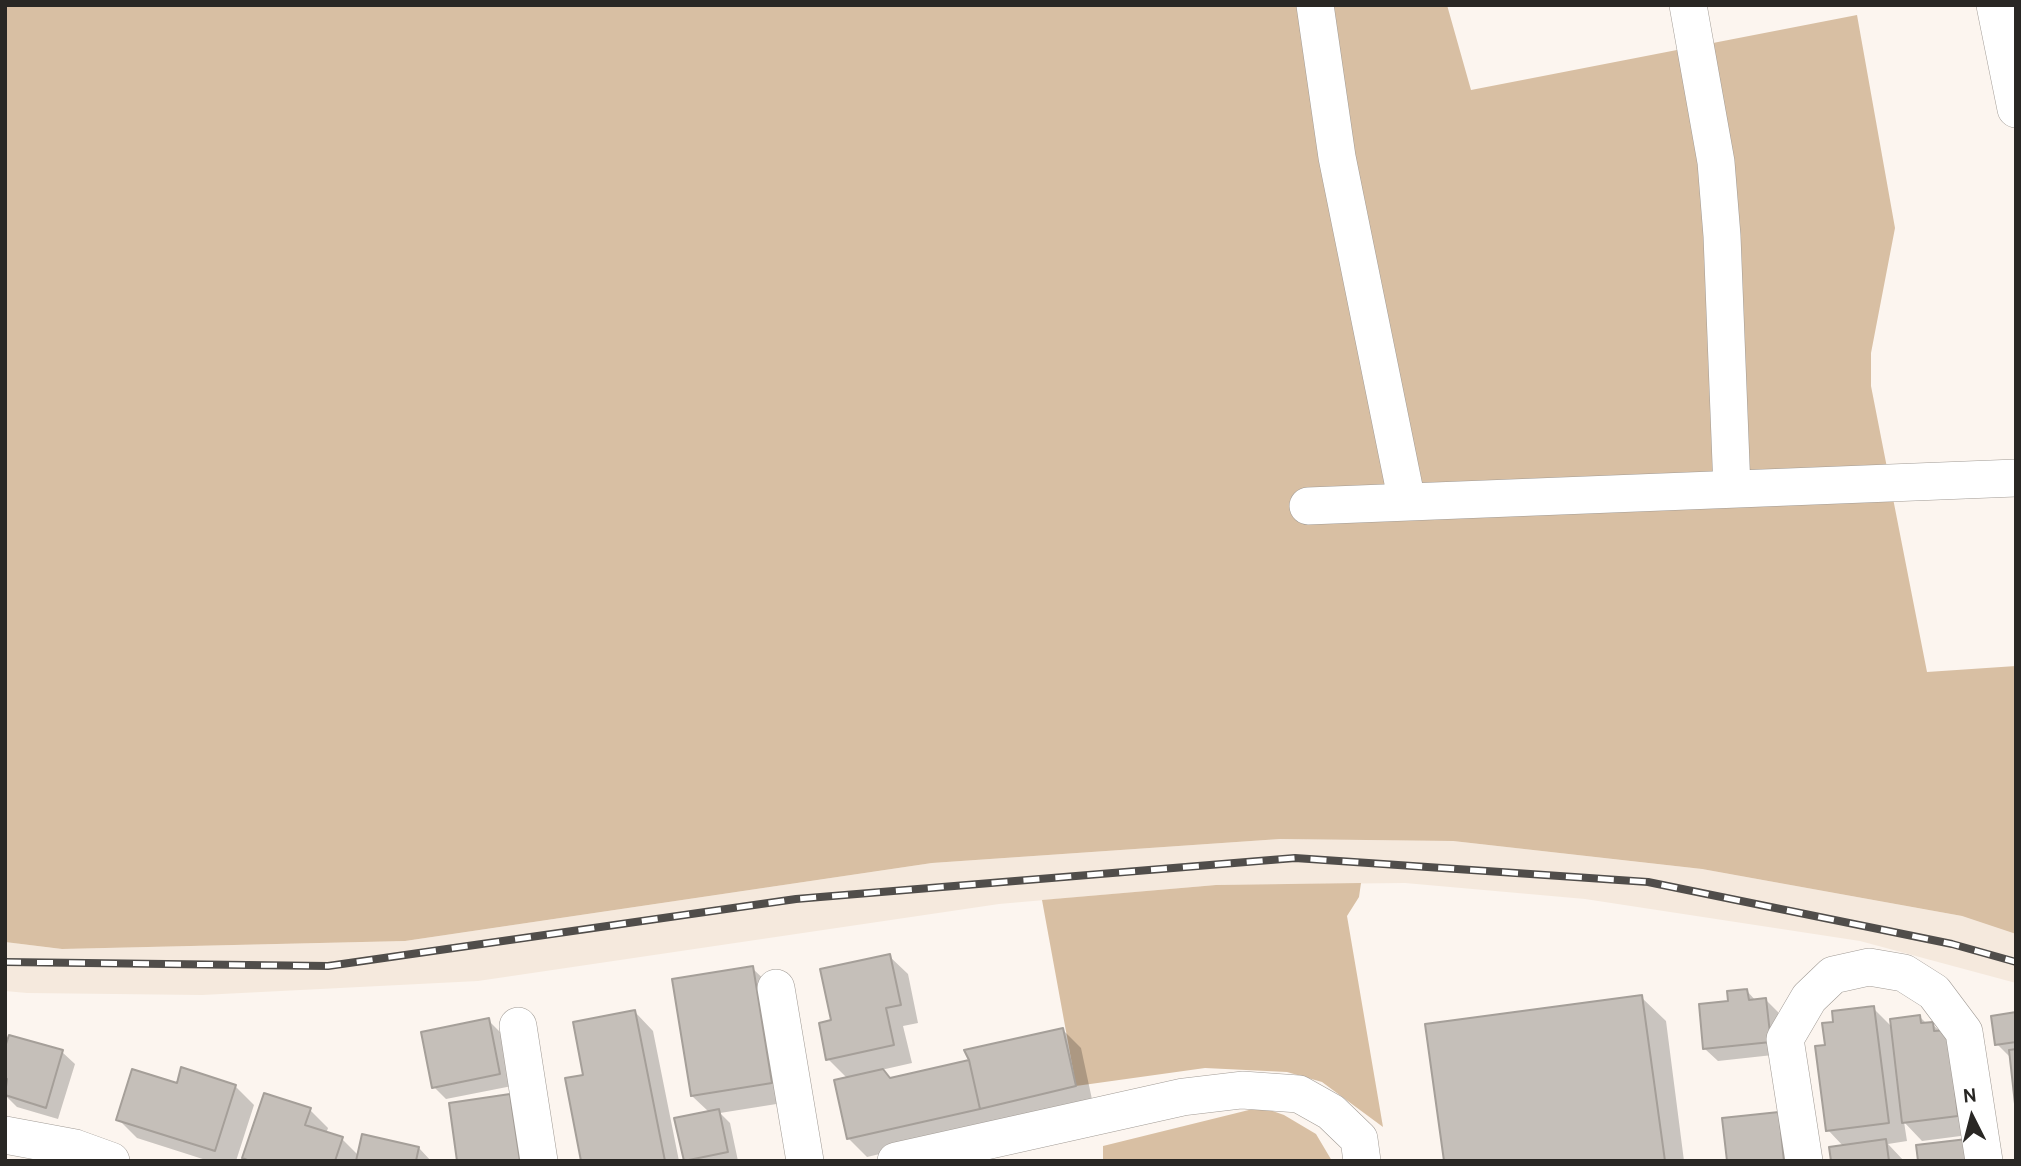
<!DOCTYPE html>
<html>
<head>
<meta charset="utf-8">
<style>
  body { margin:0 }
  #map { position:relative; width:2021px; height:1166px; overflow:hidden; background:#fcf5ef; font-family:Cabin,sans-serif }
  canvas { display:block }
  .frame { position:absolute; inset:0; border:7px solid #292724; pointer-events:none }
  .north { position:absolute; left:1937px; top:1082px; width:70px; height:70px; -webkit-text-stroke:5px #fff; paint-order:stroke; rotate:354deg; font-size:19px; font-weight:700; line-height:28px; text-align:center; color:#292724 }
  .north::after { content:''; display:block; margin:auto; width:24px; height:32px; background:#292724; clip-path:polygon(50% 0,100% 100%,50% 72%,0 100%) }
</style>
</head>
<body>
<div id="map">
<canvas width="2021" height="1166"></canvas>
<div class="frame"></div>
<div class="north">N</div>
</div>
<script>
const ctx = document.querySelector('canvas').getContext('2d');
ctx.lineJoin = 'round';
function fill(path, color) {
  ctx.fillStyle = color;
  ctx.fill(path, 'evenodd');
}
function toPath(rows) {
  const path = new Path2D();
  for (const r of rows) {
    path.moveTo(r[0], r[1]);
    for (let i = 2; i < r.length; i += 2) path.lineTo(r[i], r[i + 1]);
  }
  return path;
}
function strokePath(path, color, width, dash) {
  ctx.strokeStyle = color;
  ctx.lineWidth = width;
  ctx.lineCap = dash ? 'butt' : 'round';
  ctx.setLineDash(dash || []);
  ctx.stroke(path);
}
fill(toPath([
  [1280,839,1453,841,1702,869,1962,916,2016,934,2016,983,1860,941,1585,899,1405,883,1216,885,999,904,478,981,202,995,27,993,5,991,5,942,62,949,405,941,932,863]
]), '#f5e9dd');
fill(toPath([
  [5,5,1447,5,1471,90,1857,15,1895,228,1871,353,1871,386,1927,672,2016,666,2016,934,1962,916,1702,869,1453,841,1280,839,932,863,405,941,62,949,5,942],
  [1361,883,1359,897,1347,916,1383,1127,1322,1082,1287,1072,1205,1068,1076,1086,1042,900,1216,885],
  [1261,1107,1284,1115,1316,1134,1332,1161,1103,1161,1103,1146]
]), '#d8bfa3');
fill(toPath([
  [889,956,908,974,918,1023,903,1026,912,1063,881,1070,891,1079,972,1062,1062,1029,1081,1048,1093,1104,867,1157,848,1138,847,1078,828,1059,833,1022],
  [752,968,771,986,789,1102,720,1113,730,1123,738,1161,686,1161,709,1112,692,1096],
  [1747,991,1756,1001,1766,1000,1778,1012,1782,1054,1718,1061,1705,1049,1730,1003],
  [1641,997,1666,1021,1684,1161,1445,1161],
  [1873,1008,1892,1027,1920,1017,1927,1024,1932,1024,1941,1032,1976,1134,1922,1141,1904,1122,1907,1141,1888,1144,1904,1161,1833,1161,1844,1147,1828,1130,1827,1046,1835,1024],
  [635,1012,653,1031,679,1161,583,1161,585,1076],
  [2016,1014,2016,1094,2012,1056,2009,1056,1997,1044],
  [488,1020,501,1033,512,1086,446,1099,434,1087],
  [62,1052,75,1064,58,1119,17,1107,5,1095,8,1084,5,1082,5,1053],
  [178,1085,235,1086,254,1105,236,1161,209,1161,137,1138,118,1119],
  [310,1110,328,1128,326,1134,342,1139,359,1156,419,1148,431,1161,248,1161,244,1158]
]), '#0003');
const building = toPath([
  [890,954,901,1005,886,1008,894,1045,826,1060,819,1023,831,1020,820,969,890,954],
  [753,966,772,1083,691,1096,672,979,753,966],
  [1747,989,1749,1000,1766,998,1771,1042,1703,1049,1699,1004,1728,1001,1727,991,1747,989],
  [1642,995,1665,1161,1444,1161,1425,1024,1642,995],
  [1874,1006,1889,1123,1826,1131,1815,1046,1825,1045,1822,1023,1833,1022,1832,1011,1874,1006],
  [635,1010,665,1161,581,1161,565,1078,583,1075,573,1022,635,1010],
  [2016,1012,2016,1042,1995,1045,1991,1016,2016,1012],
  [1920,1015,1921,1023,1933,1022,1934,1031,1948,1030,1958,1116,1902,1123,1890,1019,1920,1015],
  [489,1018,500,1074,432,1088,421,1032,489,1018],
  [1063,1028,1076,1086,980,1109,969,1060,964,1050,1063,1028],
  [9,1035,63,1050,46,1108,5,1095,7,1079,5,1078,5,1047,9,1035],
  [2016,1049,2016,1104,2015,1104,2009,1050,2016,1049],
  [969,1060,980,1109,847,1139,834,1080,883,1069,890,1078,969,1060],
  [181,1067,236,1085,215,1151,116,1120,132,1069,177,1083,181,1067],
  [264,1093,311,1108,305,1125,343,1137,335,1161,250,1161,242,1158,264,1093],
  [510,1094,520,1161,457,1161,449,1103,510,1094],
  [719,1109,728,1152,684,1161,674,1118,719,1109],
  [1779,1112,1784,1161,1727,1161,1722,1118,1779,1112],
  [362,1134,419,1147,416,1161,356,1161,362,1134],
  [1886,1139,1889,1161,1831,1161,1829,1147,1886,1139],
  [1967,1139,1970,1161,1918,1161,1916,1145,1967,1139]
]);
fill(building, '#c5bfb9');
strokePath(building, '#a59f99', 2);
const minor = toPath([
  [1315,5,1337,157,1407,502],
  [1688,5,1716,162,1722,236,1732,489],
  [1995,5,2016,109],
  [1308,506,2016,478],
  [776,988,805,1161],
  [518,1026,539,1161],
  [5,1135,75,1148,111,1161],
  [896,1161,1183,1097,1242,1090,1299,1094,1331,1112,1359,1139,1362,1161],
  [1804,1161,1785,1039,1809,998,1833,975,1869,967,1904,973,1934,992,1964,1032,1984,1161]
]);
strokePath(minor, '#a19b95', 38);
strokePath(minor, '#fff', 37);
const rail = toPath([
  [5,962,328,966,796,899,1295,858,1648,882,1952,944,2016,962]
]);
strokePath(rail, '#504d4a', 8);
strokePath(rail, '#fff', 5, [16]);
</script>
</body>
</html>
